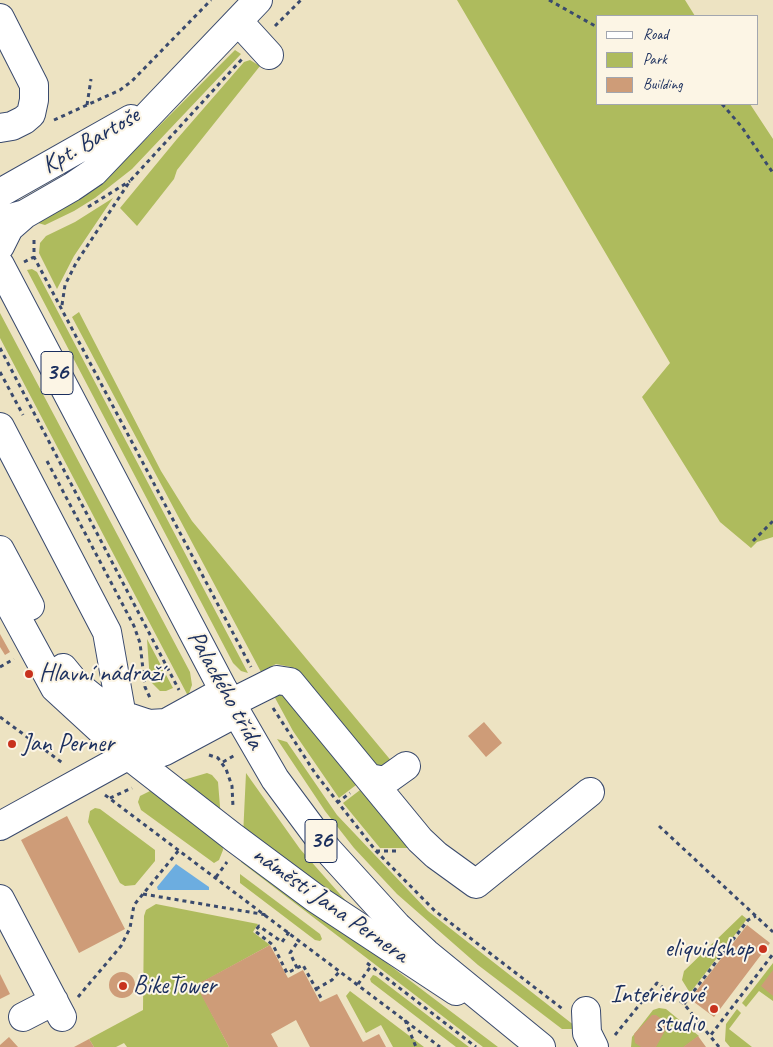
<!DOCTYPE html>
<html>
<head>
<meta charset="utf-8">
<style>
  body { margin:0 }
  #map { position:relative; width:773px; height:1047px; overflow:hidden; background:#ede3c2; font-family:Caveat,sans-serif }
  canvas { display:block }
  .legend { position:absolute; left:596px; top:15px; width:162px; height:90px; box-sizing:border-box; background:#fcf5e5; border:1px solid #a2a6af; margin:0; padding:6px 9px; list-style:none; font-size:15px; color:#1b2f5e }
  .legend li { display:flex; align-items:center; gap:10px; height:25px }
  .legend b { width:25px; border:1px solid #a2a6af }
</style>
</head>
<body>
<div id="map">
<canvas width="773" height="1047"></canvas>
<ul class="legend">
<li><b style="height:6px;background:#fff"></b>Road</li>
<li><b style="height:14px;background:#aebb5d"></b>Park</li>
<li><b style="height:14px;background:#ce9c78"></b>Building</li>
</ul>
</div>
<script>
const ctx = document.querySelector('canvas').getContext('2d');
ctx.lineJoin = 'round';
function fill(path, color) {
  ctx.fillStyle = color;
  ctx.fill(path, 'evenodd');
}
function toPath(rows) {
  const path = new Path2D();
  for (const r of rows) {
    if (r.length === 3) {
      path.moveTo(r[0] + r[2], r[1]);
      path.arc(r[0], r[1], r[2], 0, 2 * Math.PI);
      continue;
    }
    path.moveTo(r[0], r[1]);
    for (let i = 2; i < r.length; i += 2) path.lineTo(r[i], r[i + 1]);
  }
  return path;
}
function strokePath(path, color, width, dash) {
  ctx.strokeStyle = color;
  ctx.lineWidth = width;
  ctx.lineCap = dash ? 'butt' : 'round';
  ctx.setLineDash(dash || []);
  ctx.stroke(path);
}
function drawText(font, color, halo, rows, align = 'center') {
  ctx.font = font + ' Caveat,sans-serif';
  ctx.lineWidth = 4;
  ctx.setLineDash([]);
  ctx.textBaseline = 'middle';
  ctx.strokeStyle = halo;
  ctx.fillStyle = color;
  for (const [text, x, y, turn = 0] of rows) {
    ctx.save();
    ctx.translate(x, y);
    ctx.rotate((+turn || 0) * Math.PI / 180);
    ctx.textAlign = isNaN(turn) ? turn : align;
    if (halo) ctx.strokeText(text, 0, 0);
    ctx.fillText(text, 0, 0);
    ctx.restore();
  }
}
fill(toPath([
  [457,0,685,0,695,16,597,16,597,104,750,104,773,139,773,537,757,542,751,548,720,522,642,397,670,363],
  [235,50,241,54,132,169,95,198,74,211,45,225,38,223,35,219,116,169],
  [250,60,260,66,177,170,174,179,137,226,120,208,177,139,244,62],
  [113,198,74,256,57,289,39,253,40,243,46,236,75,222],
  [32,269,37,272,248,673,241,671,233,663,27,270],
  [79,312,161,471,192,521,393,763,378,768,291,667,276,664,261,672,72,317],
  [0,313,190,672,192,685,188,696,0,338],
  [147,639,173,688,166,691,160,691,150,681],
  [281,695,288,697,360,782,339,798,293,731,274,696],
  [277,739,287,742,337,815,428,911,575,1026,573,1029,562,1029,478,965,397,894,354,848,325,811],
  [207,773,212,775,218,782,221,819,173,783],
  [246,773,300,849,354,910,243,836],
  [364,787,415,848,380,848,343,803],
  [156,788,222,838,223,850,219,860,214,863,141,810,138,802,140,796],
  [95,808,100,809,155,850,155,861,135,885,125,886,120,883,88,822,90,811],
  [241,853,498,1047,483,1047,241,862],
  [240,874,320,934,322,939,320,941,315,940,240,883],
  [156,904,258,924,253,932,270,945,197,985,229,1047,127,1047,124,1043,116,1047,94,1047,89,1039,143,1010,144,916,146,910],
  [742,915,747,919,690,993,682,980,684,971],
  [773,963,773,1001,759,991,746,1007,742,1003],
  [373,975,376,976,469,1047,456,1047,371,982,370,979],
  [350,991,424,1047,393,1047,381,1025,366,1033,346,996],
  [659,1008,666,1009,699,1036,684,1047,631,1047,632,1037,653,1010],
  [737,1009,741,1013,729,1029,752,1047,730,1047,725,1041,726,1024]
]), '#aebb5d');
fill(toPath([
  [176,864,209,887,209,890,158,890,157,887]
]), '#6cade0');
fill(toPath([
  [0,634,10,652,5,655,0,647],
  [484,722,502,743,486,757,468,736],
  [67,816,125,929,79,953,21,840],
  [747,925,770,943,714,1017,690,999],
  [270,945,288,978,303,970,320,1002,337,994,363,1042,379,1034,386,1047,310,1047,296,1020,271,1034,278,1047,229,1047,196,985],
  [773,970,773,996,761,986],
  [122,985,13],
  [0,974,10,994,0,999],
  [652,1015,656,1015,667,1023,667,1027,656,1047,641,1047,635,1043,634,1034],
  [698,1036,706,1047,683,1047],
  [9,1037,18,1047,0,1047,0,1045],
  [89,1039,94,1047,74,1047]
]), '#ce9c78');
const minor = toPath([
  [0,18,34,85,34,100,31,114,24,120,12,126,0,128],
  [238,21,269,55],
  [0,193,131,119],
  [0,221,25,214,72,187,94,172,258,0],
  [0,246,9,228,25,214],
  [0,427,107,632,129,756],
  [0,550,30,606],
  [0,587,55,688,129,756,233,837,315,898,456,991],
  [63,668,77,685,97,701,122,715,149,724,166,723,224,691],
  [231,703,277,680,290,682,420,840,436,855,476,884,590,792],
  [132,757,148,757,165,751,236,713],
  [369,778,385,781,406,766],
  [0,826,138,750,173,720],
  [0,899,62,1017],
  [586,1011,587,1033,594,1047],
  [23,1017,54,1001]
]);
const major = toPath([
  [0,265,224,691,275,779,327,849,397,926,426,953,541,1047]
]);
strokePath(minor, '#3a4a6d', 30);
strokePath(major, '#3a4a6d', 30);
strokePath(toPath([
  [549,0,597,27],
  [275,26,301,0],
  [722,104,741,126,773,173],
  [87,105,91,79],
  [54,120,120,90,132,81,211,0],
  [88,207,130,181],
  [34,240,34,257,251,667],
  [24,262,34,257],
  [62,305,65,285,76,263,130,181,242,59],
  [0,348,179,690],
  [0,372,23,415],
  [47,461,134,626,140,643,145,687,151,700],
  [753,541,773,521],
  [0,667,14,659],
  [273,708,315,773,376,851,435,911,564,1010],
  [0,717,64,764],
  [209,755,218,758,226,769,232,786,233,807],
  [223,762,235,755],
  [105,795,440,1047],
  [110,798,132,788],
  [337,803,350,793],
  [659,826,773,932],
  [376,851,398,851],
  [216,877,227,862],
  [143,894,267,915],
  [289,932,282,942,259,926,255,931,273,945,287,973,303,965,321,998],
  [367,963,476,1047],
  [297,968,290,953,299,940],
  [358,984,371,966],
  [316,989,332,980,340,971],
  [78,997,121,946,130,928,134,905,179,850],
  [684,1004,748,920,756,916],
  [405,1020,416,1047],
  [615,1035,657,983,684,1004,710,1036],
  [719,1047,710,1036,773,954]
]), '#3a4a6d', 3, [4, 4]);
strokePath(minor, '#fff', 28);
strokePath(major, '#fff', 28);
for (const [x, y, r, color] of [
  [29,674,5,"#c8321e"],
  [12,744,5,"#c8321e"],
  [763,949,5,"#c8321e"],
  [123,986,5,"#c8321e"],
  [714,1009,5,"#c8321e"]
]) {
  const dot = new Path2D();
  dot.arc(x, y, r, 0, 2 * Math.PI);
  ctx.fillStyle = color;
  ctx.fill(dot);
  strokePath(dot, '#fcf5e5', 2);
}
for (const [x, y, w] of [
  [57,373,32],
  [321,841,32]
]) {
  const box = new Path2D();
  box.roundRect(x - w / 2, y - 21.5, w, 43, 4);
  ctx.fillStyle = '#fcf5e5';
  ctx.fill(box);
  strokePath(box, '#1b2f5e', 1);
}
drawText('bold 24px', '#1b2f5e', null, [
  ["36",57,373],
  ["36",321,841]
]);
drawText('25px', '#1b2f5e', '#fcf5e5', [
  ["Kpt. Bartoše",91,141,-30],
  ["Palackého třída",225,690,61],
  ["náměstí Jana Pernera",330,905,35]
]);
drawText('25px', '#1b2f5e', '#fcf5e5', [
  ["Hlavní nádraží",39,674],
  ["Jan Perner",22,744],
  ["eliquidshop",753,949,"right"],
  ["BikeTower",133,986],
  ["Interiérové",704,995,"right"],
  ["studio",704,1024,"right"]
], 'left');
</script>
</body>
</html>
